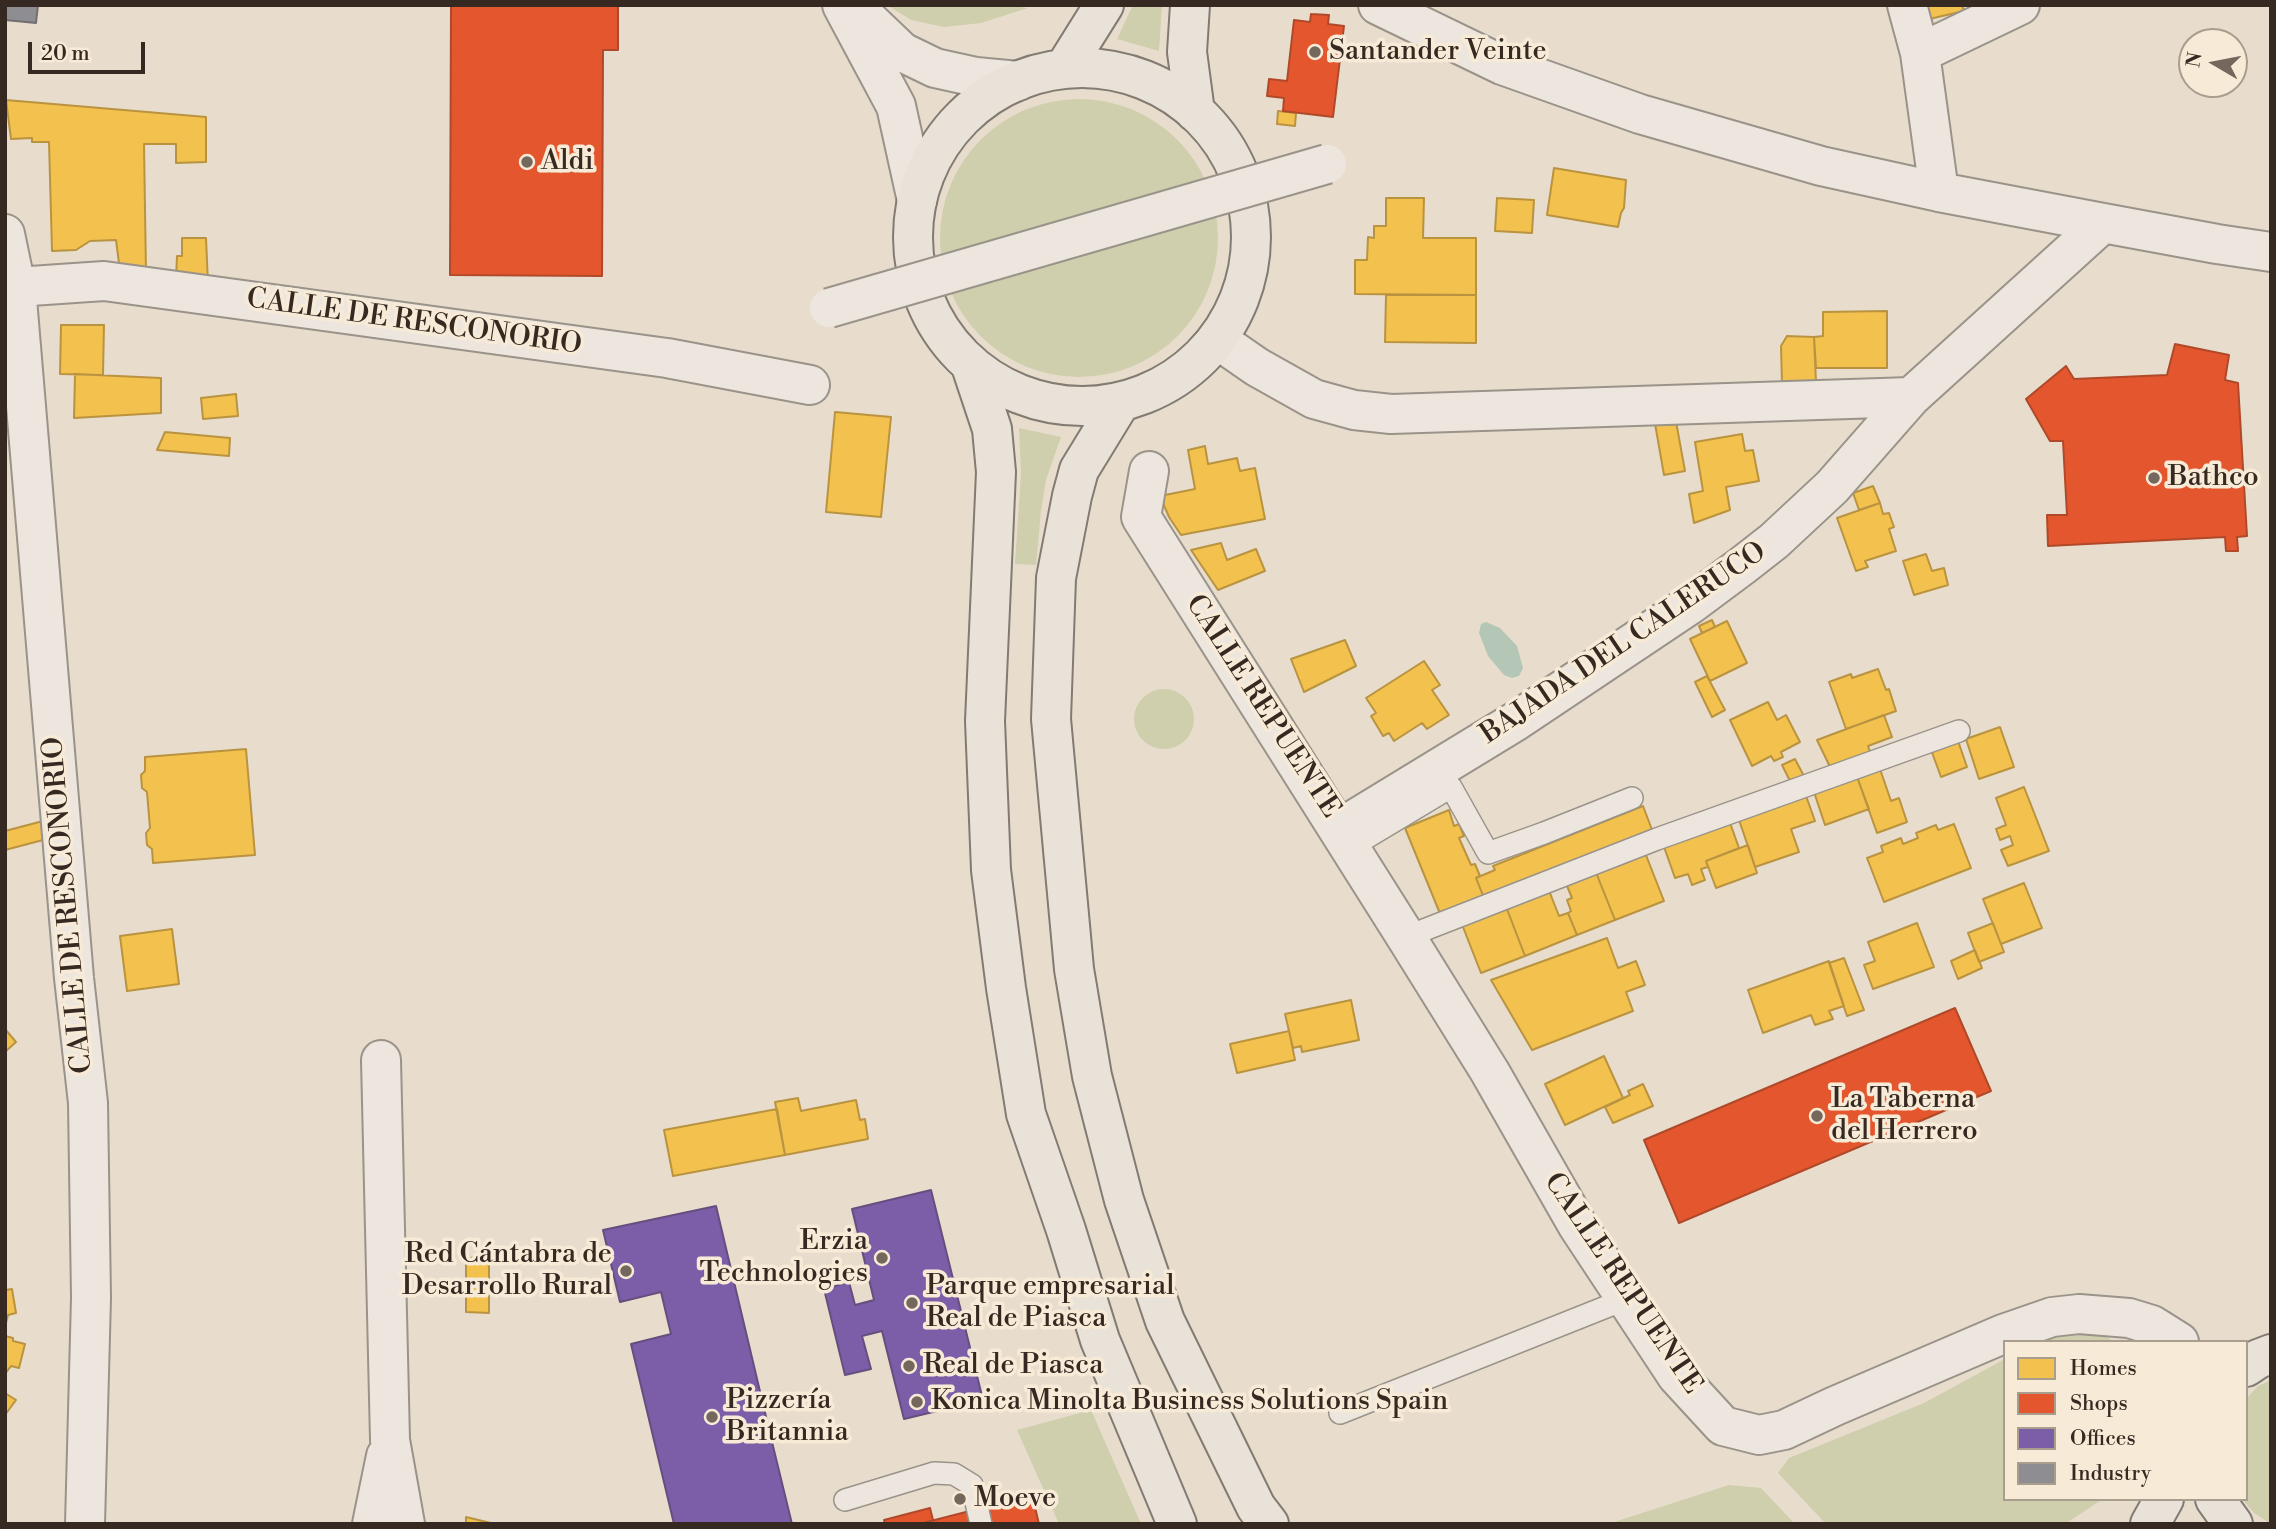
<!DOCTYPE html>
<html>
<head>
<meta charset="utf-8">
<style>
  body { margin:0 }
  #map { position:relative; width:2276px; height:1529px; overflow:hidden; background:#e8ddcd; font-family:"Libre Bodoni",serif }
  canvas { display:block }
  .frame { position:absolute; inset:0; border:7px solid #352921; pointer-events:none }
  .legend { position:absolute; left:2003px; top:1340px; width:245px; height:161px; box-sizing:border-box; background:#f7ead7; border:2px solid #a99d8e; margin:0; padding:9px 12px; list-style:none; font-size:21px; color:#352921 }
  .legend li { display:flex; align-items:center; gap:14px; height:35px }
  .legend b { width:35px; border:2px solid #a99d8e }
  .north { position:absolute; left:2178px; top:28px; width:70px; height:70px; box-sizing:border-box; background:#f7ead7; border:2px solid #a99d8e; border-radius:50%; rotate:280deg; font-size:19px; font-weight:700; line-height:28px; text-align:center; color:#352921 }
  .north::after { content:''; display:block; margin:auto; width:24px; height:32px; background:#74685d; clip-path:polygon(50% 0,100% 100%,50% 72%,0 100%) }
  .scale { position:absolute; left:28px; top:42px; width:117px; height:32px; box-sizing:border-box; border:4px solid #352921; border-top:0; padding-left:9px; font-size:21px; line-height:24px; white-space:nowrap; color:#352921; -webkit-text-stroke:5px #f7ead7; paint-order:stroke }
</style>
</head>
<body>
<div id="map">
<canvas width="2276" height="1529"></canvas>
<div class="frame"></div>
<ul class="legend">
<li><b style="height:19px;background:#f2c14e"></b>Homes</li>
<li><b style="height:19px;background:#e4572e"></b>Shops</li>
<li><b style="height:19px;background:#7b5ea7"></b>Offices</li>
<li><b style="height:19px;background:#8d8d92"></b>Industry</li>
</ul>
<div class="north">N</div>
<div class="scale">20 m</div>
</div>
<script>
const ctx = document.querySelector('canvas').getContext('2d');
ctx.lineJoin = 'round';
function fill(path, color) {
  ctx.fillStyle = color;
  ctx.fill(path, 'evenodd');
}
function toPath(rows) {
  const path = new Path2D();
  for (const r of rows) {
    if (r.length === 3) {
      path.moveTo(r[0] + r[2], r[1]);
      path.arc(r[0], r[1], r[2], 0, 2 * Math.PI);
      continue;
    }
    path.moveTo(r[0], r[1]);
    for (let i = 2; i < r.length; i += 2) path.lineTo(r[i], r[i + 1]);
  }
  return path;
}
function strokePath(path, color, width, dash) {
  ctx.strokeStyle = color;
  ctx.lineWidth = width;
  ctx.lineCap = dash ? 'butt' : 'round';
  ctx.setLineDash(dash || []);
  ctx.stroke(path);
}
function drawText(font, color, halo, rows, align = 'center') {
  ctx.font = font + ' "Libre Bodoni",serif';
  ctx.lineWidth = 7;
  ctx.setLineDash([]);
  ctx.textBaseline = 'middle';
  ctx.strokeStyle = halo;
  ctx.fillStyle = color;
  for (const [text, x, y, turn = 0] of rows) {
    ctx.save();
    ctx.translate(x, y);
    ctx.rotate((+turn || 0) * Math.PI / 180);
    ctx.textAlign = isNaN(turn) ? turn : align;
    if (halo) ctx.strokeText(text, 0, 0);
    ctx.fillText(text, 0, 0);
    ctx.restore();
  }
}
fill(toPath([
  [887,5,1003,5,1028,8,981,23,944,27,911,20],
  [1133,5,1162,5,1159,51,1117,39],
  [1079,238,139],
  [1019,428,1061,437,1046,480,1041,511,1036,565,1015,564,1021,474],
  [1164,719,30],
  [2098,1331,2114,1342,2038,1342,2059,1332],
  [2005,1359,2005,1499,2103,1499,2065,1524,1826,1524,1778,1473,1789,1458,1924,1403],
  [2271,1380,2271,1524,2254,1513,2242,1499,2246,1499,2246,1399,2258,1386],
  [1091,1410,1141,1524,1059,1524,1017,1430],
  [1729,1485,1761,1488,1795,1524,1608,1524]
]), '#cfcead');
fill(toPath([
  [1486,622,1500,628,1517,646,1523,668,1519,676,1512,678,1504,675,1488,656,1479,633,1481,624]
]), '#b4c7b6');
const homes = toPath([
  [1922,5,1962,5,1964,11,1925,20,1922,5],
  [6,100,206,117,206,162,176,163,176,144,144,144,146,274,120,271,116,240,90,241,76,250,52,251,49,142,32,142,32,138,11,139,6,100],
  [1278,111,1296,113,1295,126,1277,124,1278,111],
  [1554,168,1626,180,1624,208,1621,213,1618,227,1547,215,1554,168],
  [1386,198,1424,198,1423,238,1476,238,1476,295,1355,294,1355,260,1367,260,1368,237,1374,238,1374,226,1386,226,1386,198],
  [1497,198,1534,200,1532,233,1495,231,1497,198],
  [182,238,206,238,208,283,176,279,177,256,182,256,182,238],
  [1386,295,1476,295,1476,343,1385,342,1386,295],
  [1887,311,1887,368,1816,368,1814,337,1823,336,1823,312,1887,311],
  [61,325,104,325,103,375,60,374,61,325],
  [1787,336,1814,337,1816,382,1782,385,1781,346,1787,336],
  [75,374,161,378,161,413,74,418,75,374],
  [236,394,238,416,203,419,201,398,236,394],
  [835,412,891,417,881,517,826,512,835,412],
  [1675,416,1685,471,1664,475,1654,418,1675,416],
  [165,432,230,438,229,456,157,450,165,432],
  [1742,434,1745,451,1753,450,1759,481,1726,487,1730,510,1694,523,1689,494,1703,491,1695,442,1742,434],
  [1205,446,1208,464,1237,458,1240,471,1255,468,1265,519,1181,535,1169,517,1160,496,1195,489,1188,450,1205,446],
  [1873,486,1880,503,1859,510,1853,493,1873,486],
  [1880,503,1883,514,1889,513,1894,527,1889,529,1896,551,1865,561,1868,567,1856,571,1837,518,1880,503],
  [1221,543,1227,560,1256,549,1265,571,1218,590,1191,550,1221,543],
  [1926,554,1932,571,1944,568,1948,585,1914,595,1903,561,1926,554],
  [1712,620,1715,627,1702,633,1699,626,1712,620],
  [1727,621,1747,663,1710,681,1690,639,1727,621],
  [1345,640,1356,666,1304,692,1291,659,1345,640],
  [1424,661,1440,685,1432,690,1449,715,1427,729,1422,723,1394,741,1389,733,1383,736,1371,716,1376,713,1366,698,1424,661],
  [1878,669,1886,690,1889,689,1896,711,1846,729,1829,682,1851,674,1852,678,1878,669],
  [1707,676,1725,710,1712,717,1695,682,1707,676],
  [1768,702,1777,720,1786,715,1800,742,1781,752,1783,757,1774,761,1771,756,1752,766,1730,720,1768,702],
  [1884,715,1892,737,1868,746,1872,757,1832,771,1817,740,1884,715],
  [2000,727,2014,767,1979,779,1966,739,2000,727],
  [1957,738,1967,767,1941,777,1930,747,1957,738],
  [246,749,255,855,153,863,152,849,147,845,146,833,150,828,147,792,142,788,141,775,145,771,145,757,246,749],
  [1795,759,1806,780,1792,785,1782,765,1795,759],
  [1879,766,1891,801,1899,798,1907,822,1877,833,1856,774,1879,766],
  [1856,774,1869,809,1825,825,1813,789,1856,774],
  [2024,787,2049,851,2008,866,2001,850,2013,845,2010,836,2000,840,1996,829,2006,825,1996,798,2024,787],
  [1805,793,1815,821,1791,829,1799,852,1755,867,1738,817,1805,793],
  [1643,806,1654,835,1484,898,1476,878,1495,870,1493,866,1643,806],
  [1449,810,1454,826,1459,824,1464,836,1459,838,1471,865,1475,864,1480,876,1476,878,1484,898,1441,916,1405,828,1449,810],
  [1729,820,1739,848,1706,861,1708,867,1701,869,1705,880,1692,885,1688,874,1675,878,1663,844,1729,820],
  [43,821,43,840,5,850,5,831,43,821],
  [1954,824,1971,868,1884,902,1867,858,1883,852,1881,846,1901,838,1903,844,1918,838,1916,833,1936,825,1938,830,1954,824],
  [1748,845,1757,873,1716,888,1706,861,1748,845],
  [1644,850,1664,901,1615,920,1595,870,1644,850],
  [1595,870,1615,920,1577,935,1568,913,1571,911,1567,900,1572,898,1565,881,1595,870],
  [2024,883,2042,928,2001,944,1983,899,2024,883],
  [1548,888,1559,916,1568,913,1577,935,1525,956,1505,904,1548,888],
  [1505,904,1525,956,1481,973,1461,922,1505,904],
  [1917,923,1934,967,1873,989,1864,965,1875,961,1868,942,1917,923],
  [1993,923,2004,952,1979,962,1968,933,1993,923],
  [172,929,179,984,127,991,120,936,172,929],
  [1607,938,1618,968,1636,961,1645,985,1626,992,1633,1011,1532,1050,1491,980,1607,938],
  [1975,950,1982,968,1958,979,1951,961,1975,950],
  [1844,958,1864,1010,1847,1016,1829,963,1844,958],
  [1829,961,1844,1006,1829,1011,1833,1019,1815,1025,1811,1015,1763,1033,1748,990,1829,961],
  [1351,1000,1359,1040,1302,1052,1301,1046,1293,1048,1285,1014,1351,1000],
  [5,1029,16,1042,5,1052,5,1029],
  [1289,1031,1295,1060,1237,1073,1230,1044,1289,1031],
  [1604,1056,1623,1098,1565,1125,1545,1084,1604,1056],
  [1643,1084,1653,1106,1613,1123,1605,1107,1630,1095,1628,1091,1643,1084],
  [798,1098,801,1111,856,1100,860,1120,865,1119,868,1139,785,1155,775,1102,798,1098],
  [777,1109,785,1155,673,1176,664,1130,777,1109],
  [489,1254,489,1313,466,1312,466,1259,489,1254],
  [12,1289,16,1313,8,1315,5,1327,5,1290,12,1289],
  [5,1336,13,1338,13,1341,25,1344,19,1368,11,1366,5,1374,5,1336],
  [5,1393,16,1400,5,1415,5,1393],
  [466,1517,495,1524,466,1524,466,1517]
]);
fill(homes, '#f2c14e');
strokePath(homes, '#b99340', 2);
const shops = toPath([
  [451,5,618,5,618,50,603,50,602,276,450,275,451,5],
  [1311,14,1329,15,1328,24,1344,26,1333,117,1283,111,1284,98,1267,96,1269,79,1287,81,1294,20,1310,22,1311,14],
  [2175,344,2229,355,2225,380,2238,383,2247,536,2237,537,2238,551,2226,551,2225,537,2048,546,2047,515,2067,515,2063,441,2050,441,2026,399,2066,366,2074,379,2167,375,2175,344],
  [1955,1008,1991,1091,1679,1223,1644,1140,1955,1008],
  [1032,1495,1039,1524,923,1524,923,1523,1032,1495],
  [930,1508,934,1524,885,1524,884,1520,930,1508]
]);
fill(shops, '#e4572e');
strokePath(shops, '#b0492a', 2);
const offices = toPath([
  [931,1190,983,1400,904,1419,882,1331,862,1336,871,1369,845,1375,824,1289,849,1282,855,1305,874,1300,852,1209,931,1190],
  [716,1206,772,1442,792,1524,674,1524,631,1344,671,1334,661,1292,620,1302,603,1230,716,1206]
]);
fill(offices, '#7b5ea7');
strokePath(offices, '#664e7f', 2);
const industry = toPath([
  [5,5,38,5,36,23,5,20,5,5]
]);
fill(industry, '#8d8d92');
strokePath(industry, '#736f70', 2);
const lane = toPath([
  [1351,847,1451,787,1488,853,1544,833,1632,798],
  [1406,937,1657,839,1959,731],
  [1340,1413,1626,1299],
  [845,1500,934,1473,954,1474,972,1485,981,1524]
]);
const street = toPath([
  [842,5,896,106,917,201],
  [1378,5,1502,65,1640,114,1821,166,1939,192,2103,223,2217,244,2271,252],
  [1907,5,1920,53,1939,192],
  [857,9,902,52,935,68,976,77,1018,81],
  [1920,53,2020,5],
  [5,234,16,287,74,978,88,1103,91,1298,85,1524],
  [16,287,104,281,667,358,810,385],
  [1218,340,1257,367,1314,399,1354,410,1391,414,1911,397],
  [1149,471,1141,517,1406,937,1490,1072,1578,1226,1677,1376,1723,1426,1759,1435,1784,1430,1835,1406,2003,1334,2052,1317,2079,1314,2129,1318,2152,1325,2179,1342],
  [1339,829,1516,721,1691,604,1742,566,1774,541,1832,487,1911,397,2103,223],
  [381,1060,390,1440,405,1524],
  [372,1524,386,1456]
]);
const primary = toPath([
  [1190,5,1187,52,1195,112],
  [1082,237,169],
  [1064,69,1104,5],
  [971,366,992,429,996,472,985,721,991,870,1006,988,1026,1114,1066,1230,1100,1340,1177,1524],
  [1120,403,1079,470,1072,496,1056,578,1051,719,1074,969,1092,1076,1124,1200,1165,1321,1256,1507,1269,1524],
  [2246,1367,2258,1359,2271,1354],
  [2215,1499,2233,1524],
  [2150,1524,2164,1499]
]);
strokePath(lane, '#9a9389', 24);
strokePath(street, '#9a9389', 42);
strokePath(primary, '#827b72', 42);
strokePath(lane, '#ece6de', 21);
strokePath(street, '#ece6de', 38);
strokePath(primary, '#e9e2d9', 38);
const streetBridge = toPath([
  [829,308,1327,164]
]);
strokePath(streetBridge, '#9a9389', 42, []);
strokePath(streetBridge, '#ece6de', 38);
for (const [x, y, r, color] of [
  [1315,52,7,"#74685d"],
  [527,162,7,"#74685d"],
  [2154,478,7,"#74685d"],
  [1817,1116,7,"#74685d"],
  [882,1258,7,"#74685d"],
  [626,1271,7,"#74685d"],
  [912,1303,7,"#74685d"],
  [909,1366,7,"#74685d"],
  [917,1402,7,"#74685d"],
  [712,1417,7,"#74685d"],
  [960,1499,7,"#74685d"]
]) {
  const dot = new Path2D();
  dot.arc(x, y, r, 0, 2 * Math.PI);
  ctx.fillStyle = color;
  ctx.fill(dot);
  strokePath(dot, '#f7ead7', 2.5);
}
drawText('28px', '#352921', '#f7ead7', [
  ["Santander Veinte",1329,52],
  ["Aldi",541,162],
  ["Bathco",2168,478],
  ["La Taberna",1831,1100],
  ["del Herrero",1831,1132],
  ["Erzia",868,1242,"right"],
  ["Technologies",868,1274,"right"],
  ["Red Cántabra de",612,1255,"right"],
  ["Desarrollo Rural",612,1287,"right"],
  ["Parque empresarial",926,1287],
  ["Real de Piasca",926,1319],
  ["Real de Piasca",923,1366],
  ["Pizzería",726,1401],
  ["Britannia",726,1433],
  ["Konica Minolta Business Solutions Spain",931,1402],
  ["Moeve",974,1499]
], 'left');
drawText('28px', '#352921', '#f7ead7', [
  ["CALLE DE RESCONORIO",414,323,8],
  ["BAJADA DEL CALERUCO",1624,644,-34],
  ["CALLE REPUENTE",1262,707,57],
  ["CALLE DE RESCONORIO",69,905,-95],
  ["CALLE REPUENTE",1622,1284,56]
]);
</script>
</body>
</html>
